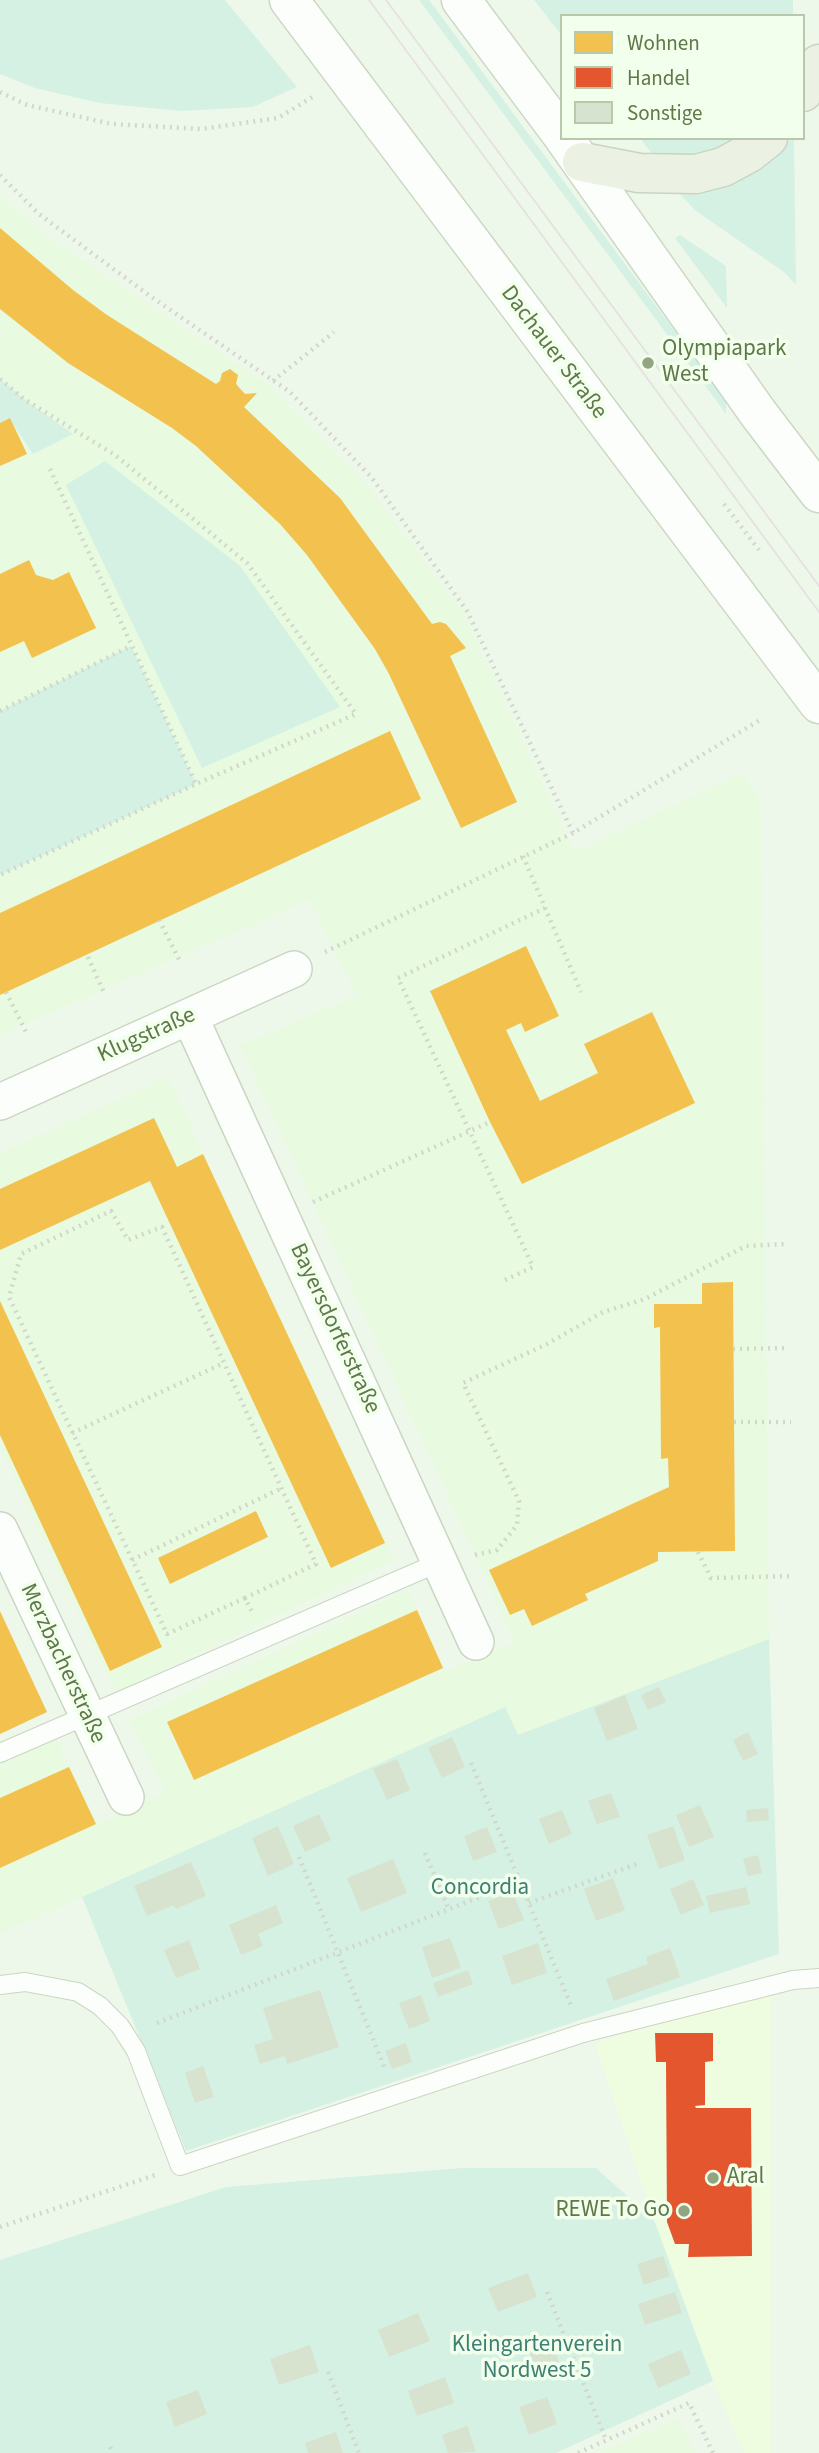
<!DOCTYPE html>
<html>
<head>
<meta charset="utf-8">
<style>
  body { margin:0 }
  #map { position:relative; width:819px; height:2453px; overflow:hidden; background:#eef8ea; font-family:"Source Sans 3",sans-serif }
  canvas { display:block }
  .legend { position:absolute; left:560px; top:14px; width:245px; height:126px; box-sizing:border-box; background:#f1ffec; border:2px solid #b7c9aa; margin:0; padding:9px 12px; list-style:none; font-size:21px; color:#607848 }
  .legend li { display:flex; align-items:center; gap:14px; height:35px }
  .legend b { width:35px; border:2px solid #b7c9aa }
</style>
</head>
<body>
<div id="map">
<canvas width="819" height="2453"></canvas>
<ul class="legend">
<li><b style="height:19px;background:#f2c14e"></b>Wohnen</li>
<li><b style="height:19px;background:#e4572e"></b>Handel</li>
<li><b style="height:19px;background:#d7e3ce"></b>Sonstige</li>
</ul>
</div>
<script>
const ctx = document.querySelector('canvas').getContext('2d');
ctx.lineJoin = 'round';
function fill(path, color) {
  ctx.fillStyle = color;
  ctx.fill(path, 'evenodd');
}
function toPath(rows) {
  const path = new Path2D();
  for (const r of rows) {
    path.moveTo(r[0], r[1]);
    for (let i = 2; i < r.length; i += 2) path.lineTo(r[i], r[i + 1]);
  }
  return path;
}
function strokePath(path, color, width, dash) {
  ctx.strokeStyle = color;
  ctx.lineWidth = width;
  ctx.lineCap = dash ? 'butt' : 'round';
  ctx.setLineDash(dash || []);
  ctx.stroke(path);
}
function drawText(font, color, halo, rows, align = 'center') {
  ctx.font = font + ' "Source Sans 3",sans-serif';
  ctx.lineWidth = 7;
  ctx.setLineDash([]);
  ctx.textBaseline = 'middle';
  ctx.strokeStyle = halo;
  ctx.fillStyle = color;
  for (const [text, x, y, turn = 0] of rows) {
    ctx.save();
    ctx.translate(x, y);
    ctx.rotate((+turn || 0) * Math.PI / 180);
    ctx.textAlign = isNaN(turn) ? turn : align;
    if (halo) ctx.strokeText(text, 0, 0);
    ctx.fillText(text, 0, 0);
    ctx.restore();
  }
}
fill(toPath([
  [0,193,40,231,268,385,369,488,466,618,574,852,743,773,761,802,769,1639,518,1736,504,1707,0,1934,0,1763,56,1738,98,1824,165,1792,130,1720,408,1590,446,1671,515,1642,240,1045,357,996,310,900,0,1035],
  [168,1077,395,1560,116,1692,0,1448,0,1153],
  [677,2418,695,2453,600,2453]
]), '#e8fae0');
fill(toPath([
  [771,1990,771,2453,744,2453,713,2381,654,2220,595,2043]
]), '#eefce0');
fill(toPath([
  [0,0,225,0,297,87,253,107,182,111,99,103,35,88,0,74],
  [419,0,429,0,726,400,726,414],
  [534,0,793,0,793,16,562,16,562,36],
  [640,138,741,138,724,149,657,161],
  [794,140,796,285,784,272,696,211,678,192,785,141],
  [680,235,726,266,727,308,675,238],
  [0,379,24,399,73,434,33,454,10,419,0,423],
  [105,461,240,566,340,707,202,768,66,485],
  [131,646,196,784,0,875,0,711],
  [769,1639,779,1954,186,2151,82,1897,505,1707,518,1735],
  [462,2168,596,2168,654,2220,713,2381,556,2453,0,2453,0,2260,226,2187]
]), '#d5f1e4');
fill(toPath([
  [0,228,73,290,107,315,216,384,220,381,222,373,230,369,238,375,236,384,245,394,257,393,244,407,340,498,432,624,440,622,446,624,466,648,450,656,517,802,461,828,389,674,375,649,307,555,280,524,196,446,172,428,68,363,0,309],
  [10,418,27,454,0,466,0,423],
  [29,560,36,575,53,580,69,572,96,628,32,658,24,641,0,652,0,574],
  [390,731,421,799,0,995,0,913],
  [526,946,559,1016,525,1032,521,1023,506,1030,540,1101,598,1073,584,1044,652,1012,695,1103,522,1184,490,1122,430,991],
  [154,1118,177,1167,203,1154,385,1543,331,1568,150,1181,0,1250,0,1189],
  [733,1282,735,1551,658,1552,658,1561,585,1594,588,1600,532,1626,524,1609,510,1615,489,1570,669,1487,668,1458,661,1459,660,1327,654,1328,654,1304,702,1304,702,1283],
  [0,1301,162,1647,110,1671,0,1435],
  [256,1511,268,1537,170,1584,158,1558],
  [417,1610,443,1668,194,1780,167,1722],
  [0,1611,47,1712,0,1734],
  [69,1767,96,1824,0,1868,0,1798]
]), '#f2c14e');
fill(toPath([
  [655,2033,713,2033,713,2061,705,2062,705,2105,695,2106,696,2108,751,2108,752,2256,688,2257,689,2244,675,2244,667,2222,666,2062,656,2062]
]), '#e4572e');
fill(toPath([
  [659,1687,666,1702,648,1710,641,1695],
  [625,1695,638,1729,607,1741,594,1708],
  [748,1732,758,1754,743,1761,733,1740],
  [452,1737,465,1767,442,1778,428,1748],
  [397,1759,410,1790,387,1800,373,1769],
  [611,1793,620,1817,597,1824,588,1801],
  [700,1805,714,1837,689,1847,676,1815],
  [768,1808,769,1820,747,1822,746,1810],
  [562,1810,572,1834,549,1844,539,1819],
  [319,1814,331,1840,305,1852,293,1826],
  [278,1826,294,1864,268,1876,252,1838],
  [673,1826,685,1860,659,1869,647,1835],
  [487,1827,497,1852,473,1861,464,1836],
  [758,1855,762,1873,748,1876,743,1859],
  [393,1859,407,1893,361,1912,347,1878],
  [191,1862,206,1896,176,1909,174,1905,147,1916,134,1886],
  [613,1878,625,1910,596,1921,584,1889],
  [693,1879,704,1905,681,1915,670,1889],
  [746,1887,750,1904,710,1913,706,1896],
  [513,1892,524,1920,499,1929,488,1901],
  [276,1905,283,1923,258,1934,263,1946,241,1955,229,1925],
  [450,1938,461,1968,432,1978,422,1947],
  [189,1940,200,1969,176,1978,164,1950],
  [538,1943,547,1973,512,1985,502,1956],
  [670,1948,680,1977,614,2001,606,1979,648,1964,646,1957],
  [468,1970,473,1984,438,1997,433,1983],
  [320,1990,339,2047,287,2064,285,2056,260,2064,254,2045,273,2039,263,2008],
  [421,1995,430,2021,409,2029,399,2003],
  [406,2043,412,2062,392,2069,385,2051],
  [203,2066,214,2097,195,2103,185,2073],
  [663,2256,670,2276,644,2285,637,2264],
  [528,2273,537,2297,498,2312,488,2288],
  [675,2292,682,2313,645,2325,638,2304],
  [418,2313,430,2341,389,2357,378,2330],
  [550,2340,560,2366,537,2374,528,2348],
  [310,2345,319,2372,279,2385,270,2359],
  [681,2350,691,2374,658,2388,648,2364],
  [445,2377,454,2403,417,2416,408,2391],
  [198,2390,207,2414,175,2427,166,2402],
  [547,2397,557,2424,529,2435,519,2407],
  [467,2426,476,2452,448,2453,442,2435],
  [336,2432,343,2453,308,2453,305,2443]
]), '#d7e3ce');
const lane = toPath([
  [0,1753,440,1562],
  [0,1985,25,1982,78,1992,100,2006,120,2026,136,2051,180,2166,583,2033,793,1980,819,1978]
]);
const street = toPath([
  [190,1017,476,1642],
  [0,1102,294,969],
  [0,1530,126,1797]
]);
const secondary = toPath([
  [289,0,819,704],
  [461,0,562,135],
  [564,138,758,413,819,493]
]);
const highway = toPath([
  [803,92,819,64],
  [582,162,639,173,696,174,723,167,749,153,768,138]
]);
strokePath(lane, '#cad6c2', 20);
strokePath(street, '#cad6c2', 38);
strokePath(secondary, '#cbd7c3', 41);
strokePath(highway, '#cad4c2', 41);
strokePath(toPath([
  [0,92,27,105,112,124,201,129,278,118,314,96],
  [0,175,39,214,150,296,290,392,372,478,467,611,573,833],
  [0,379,24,399,115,455,247,563,356,714,196,784,0,875],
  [273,381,334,332],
  [50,469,196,784],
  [724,504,759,550],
  [0,711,131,646],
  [523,856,581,992],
  [159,920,180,961],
  [325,952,573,833,760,720],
  [88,957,105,995],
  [6,992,26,1032],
  [313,1202,490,1122],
  [505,1280,533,1267,398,978,545,908],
  [733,1349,789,1348],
  [734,1422,791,1422],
  [72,1433,224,1363],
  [698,1552,711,1578,792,1576],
  [475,1555,497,1550,517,1525,519,1501,463,1383,547,1344,603,1312,645,1299,746,1246,787,1244],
  [132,1560,282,1488],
  [245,1598,167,1634,9,1297,21,1254,111,1211,128,1240,162,1227,316,1564,245,1598,253,1614],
  [471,1763,572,2008],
  [425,1853,449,1910],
  [299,1857,386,2071],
  [529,1903,637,1864],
  [157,2023,521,1881],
  [0,2227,155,2175],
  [547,2292,606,2440],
  [328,2372,359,2453],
  [110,2447,113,2453],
  [578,2453,689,2403,713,2453]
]), '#d1d8ca', 4.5, [2, 5]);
strokePath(lane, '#fcfefc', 18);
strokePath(street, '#fcfefc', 35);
strokePath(secondary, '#fcfefc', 38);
strokePath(highway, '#ebf1e3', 38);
strokePath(toPath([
  [369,0,819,612],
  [386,0,819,586]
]), '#e6e2e2', 2);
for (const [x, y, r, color] of [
  [648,363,7,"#92a581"],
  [713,2178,7,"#92a581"],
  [684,2211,7,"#92a581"]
]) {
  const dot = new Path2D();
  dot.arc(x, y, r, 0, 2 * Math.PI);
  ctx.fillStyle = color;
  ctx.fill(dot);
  strokePath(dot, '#f1ffec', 2.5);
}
drawText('23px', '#607848', '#f1ffec', [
  ["Olympiapark",662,350],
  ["West",662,376],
  ["Aral",727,2178],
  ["REWE To Go",670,2211,"right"]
], 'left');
drawText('23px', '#607848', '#f1ffec', [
  ["Dachauer Straße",553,353,53],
  ["Klugstraße",147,1036,-24],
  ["Bayersdorferstraße",334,1329,65],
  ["Merzbacherstraße",62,1664,65]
]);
drawText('23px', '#3f7f74', '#f1ffec', [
  ["Concordia",480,1889],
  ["Kleingartenverein",537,2346],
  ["Nordwest 5",537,2372]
]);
</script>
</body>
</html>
